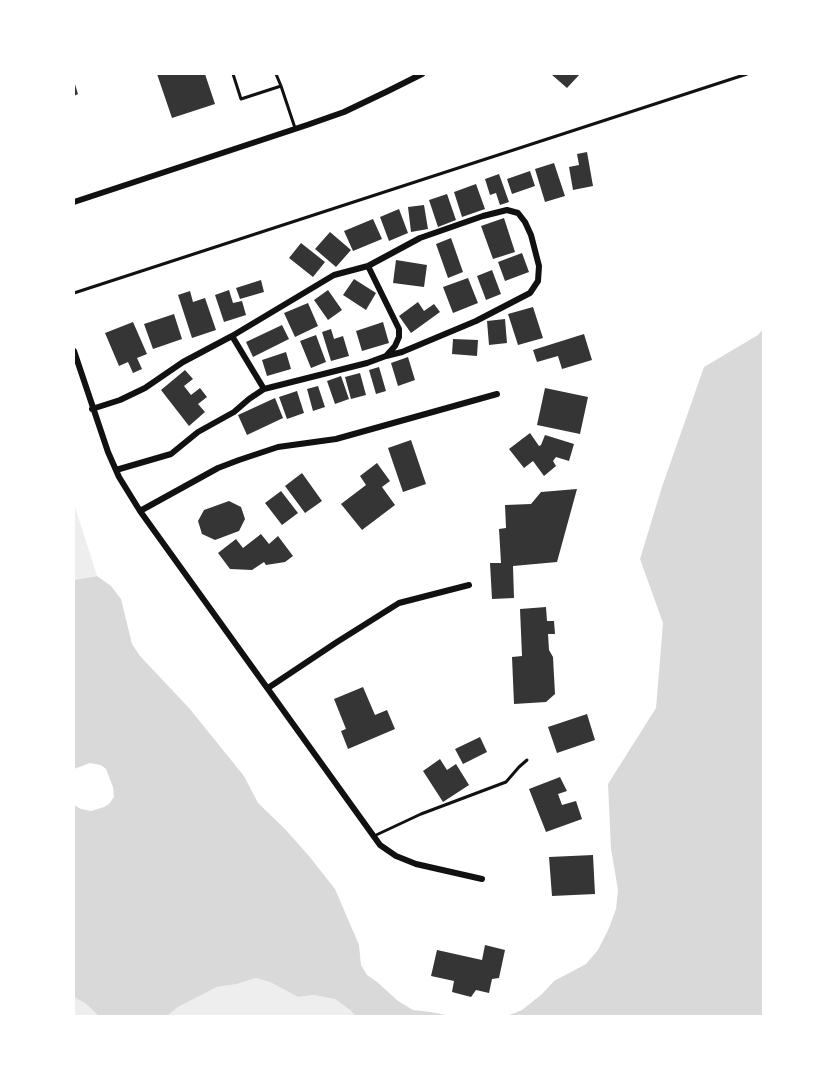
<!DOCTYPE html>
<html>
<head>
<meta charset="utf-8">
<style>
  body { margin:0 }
  #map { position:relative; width:837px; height:1090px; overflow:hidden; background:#fff; font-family:"Playfair Display",serif }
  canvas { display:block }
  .frame { position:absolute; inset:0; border:75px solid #fff; pointer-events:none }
</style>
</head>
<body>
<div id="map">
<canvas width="837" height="1090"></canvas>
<div class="frame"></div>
</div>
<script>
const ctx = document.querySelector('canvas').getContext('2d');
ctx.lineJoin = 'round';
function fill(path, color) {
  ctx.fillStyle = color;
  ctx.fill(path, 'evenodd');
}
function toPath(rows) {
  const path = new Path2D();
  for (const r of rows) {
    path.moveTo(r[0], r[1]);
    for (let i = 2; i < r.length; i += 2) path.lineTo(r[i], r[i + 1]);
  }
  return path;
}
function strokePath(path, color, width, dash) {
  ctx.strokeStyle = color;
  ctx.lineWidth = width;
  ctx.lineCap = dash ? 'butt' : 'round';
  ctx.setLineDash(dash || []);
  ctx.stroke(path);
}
fill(toPath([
  [74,504,97,576,74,580],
  [256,978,270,982,298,997,314,995,335,999,350,1010,356,1016,167,1016,178,1007,217,987,237,984],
  [74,997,85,1003,99,1016,74,1016]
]), '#eee');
fill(toPath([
  [763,329,763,1016,507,1016,522,1010,542,994,554,981,586,964,598,950,609,928,616,909,618,890,611,849,608,784,656,708,663,623,640,559,662,487,704,367,758,335],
  [97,576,111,586,121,599,132,644,140,656,189,708,244,776,258,803,285,829,309,856,335,889,359,945,361,965,367,975,377,982,398,1001,413,1010,431,1012,451,1016,356,1016,350,1010,335,999,314,995,298,997,270,982,256,978,237,984,217,987,178,1007,167,1016,99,1016,85,1003,74,997,74,805,81,809,91,811,104,807,109,804,114,797,113,787,106,769,101,765,90,763,74,769,74,771,74,580]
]), '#d9d9d9');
fill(toPath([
  [157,74,205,74,215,104,172,118],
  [551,74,580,74,567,88],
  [74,81,78,94,74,96],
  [587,152,593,186,573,190,569,167,579,165,577,154],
  [554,163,565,196,545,202,535,169],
  [530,171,535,186,512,194,507,179],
  [499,174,509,202,500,205,496,193,490,195,485,179],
  [476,184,485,209,462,217,454,192],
  [447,194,456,220,438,227,429,200],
  [424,205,428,229,411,232,408,207],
  [399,209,408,233,389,241,380,217],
  [504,218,515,252,493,259,481,226],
  [373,219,382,239,353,251,344,231],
  [330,232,351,250,336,267,315,249],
  [451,238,463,272,448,278,436,244],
  [301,243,325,262,313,277,289,258],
  [522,253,529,272,505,281,498,262],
  [396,260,427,265,424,287,393,283],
  [492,270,501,294,486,300,477,276],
  [468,278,478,303,453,313,443,287],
  [354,279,376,293,366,310,343,295],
  [261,280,264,292,240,299,236,288],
  [229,290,233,303,242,301,246,315,224,322,215,295],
  [328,290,342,310,328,320,314,300],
  [190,291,193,302,205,298,216,330,192,338,178,295],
  [418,302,424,311,434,304,440,312,411,333,399,316],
  [308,303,318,326,295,337,284,313],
  [533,307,543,338,518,345,508,314],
  [174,314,182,339,153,349,144,324],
  [505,319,507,343,489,345,487,321],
  [133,322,147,354,137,358,142,369,133,373,128,362,119,366,105,333],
  [383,322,389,343,362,351,356,331],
  [282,325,289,339,253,357,246,342],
  [331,329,334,339,343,336,349,356,331,361,322,332],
  [584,334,592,360,562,369,558,356,537,362,533,350],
  [316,335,326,362,311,368,300,341],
  [453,339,478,340,477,356,452,354],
  [286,352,291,369,267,376,262,360],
  [408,357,415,380,398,386,391,363],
  [379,367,386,391,376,394,369,370],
  [185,370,193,379,184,386,191,395,200,388,207,397,198,404,205,412,189,426,161,390],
  [360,373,366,395,351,399,345,377],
  [341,376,349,399,335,404,327,381],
  [318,386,325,407,313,411,307,389],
  [545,388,588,397,580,434,537,425],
  [297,391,304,413,287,419,279,397],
  [275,398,283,418,247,435,238,415],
  [530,433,539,446,541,445,545,435,574,444,569,461,556,457,553,461,556,466,544,476,533,461,524,468,509,449],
  [411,440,426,484,403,492,388,448],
  [377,463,390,481,382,487,395,505,362,530,341,504,366,485,360,476],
  [302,473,322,501,305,513,285,486],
  [577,489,557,562,513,566,514,598,492,599,490,563,501,563,499,529,506,528,505,505,531,504,541,492],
  [281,491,298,513,282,525,265,503],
  [229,501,241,507,245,519,239,531,215,540,202,534,198,521,204,510],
  [261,534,269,544,278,536,293,556,285,562,266,565,264,562,252,570,230,569,218,553,236,539,243,548],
  [546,607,547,621,554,621,555,634,548,634,549,650,553,657,555,694,546,702,514,704,512,657,522,656,520,609],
  [363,687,375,715,387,710,395,729,348,749,341,731,346,729,334,699],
  [587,714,595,740,557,753,548,727],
  [480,737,487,752,463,764,455,749],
  [440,759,447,770,456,764,469,785,443,802,423,771],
  [560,777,567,791,558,794,562,805,576,801,582,819,546,832,529,789],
  [593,855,595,894,552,896,549,857],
  [485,945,505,950,499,978,492,979,489,993,476,990,471,997,452,992,454,981,431,976,437,950,482,960]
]), '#353535');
strokePath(toPath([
  [74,293,747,74]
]), '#111', 3);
strokePath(toPath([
  [233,74,241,99,281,86,295,128],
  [276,74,281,86],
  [374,836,421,814,506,782,519,767,527,760]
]), '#111', 3);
strokePath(toPath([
  [74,202,307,125,344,112,388,91,422,74],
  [232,336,264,389],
  [74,351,108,452,119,477,140,511,380,845,396,856,416,864,482,879],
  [92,409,120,400,145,388,183,362,232,336,334,275,368,266,420,238,483,216,507,210,518,213,525,222,531,235,539,266,538,281,530,293,476,321,402,352,386,356],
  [116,470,171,454,198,432,234,412,249,399,264,389,367,363,386,356,395,346,399,337,399,329,368,266],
  [140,511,218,468,239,460,278,447,336,439,497,394],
  [268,688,337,642,399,603,469,585]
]), '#111', 6);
</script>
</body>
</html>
